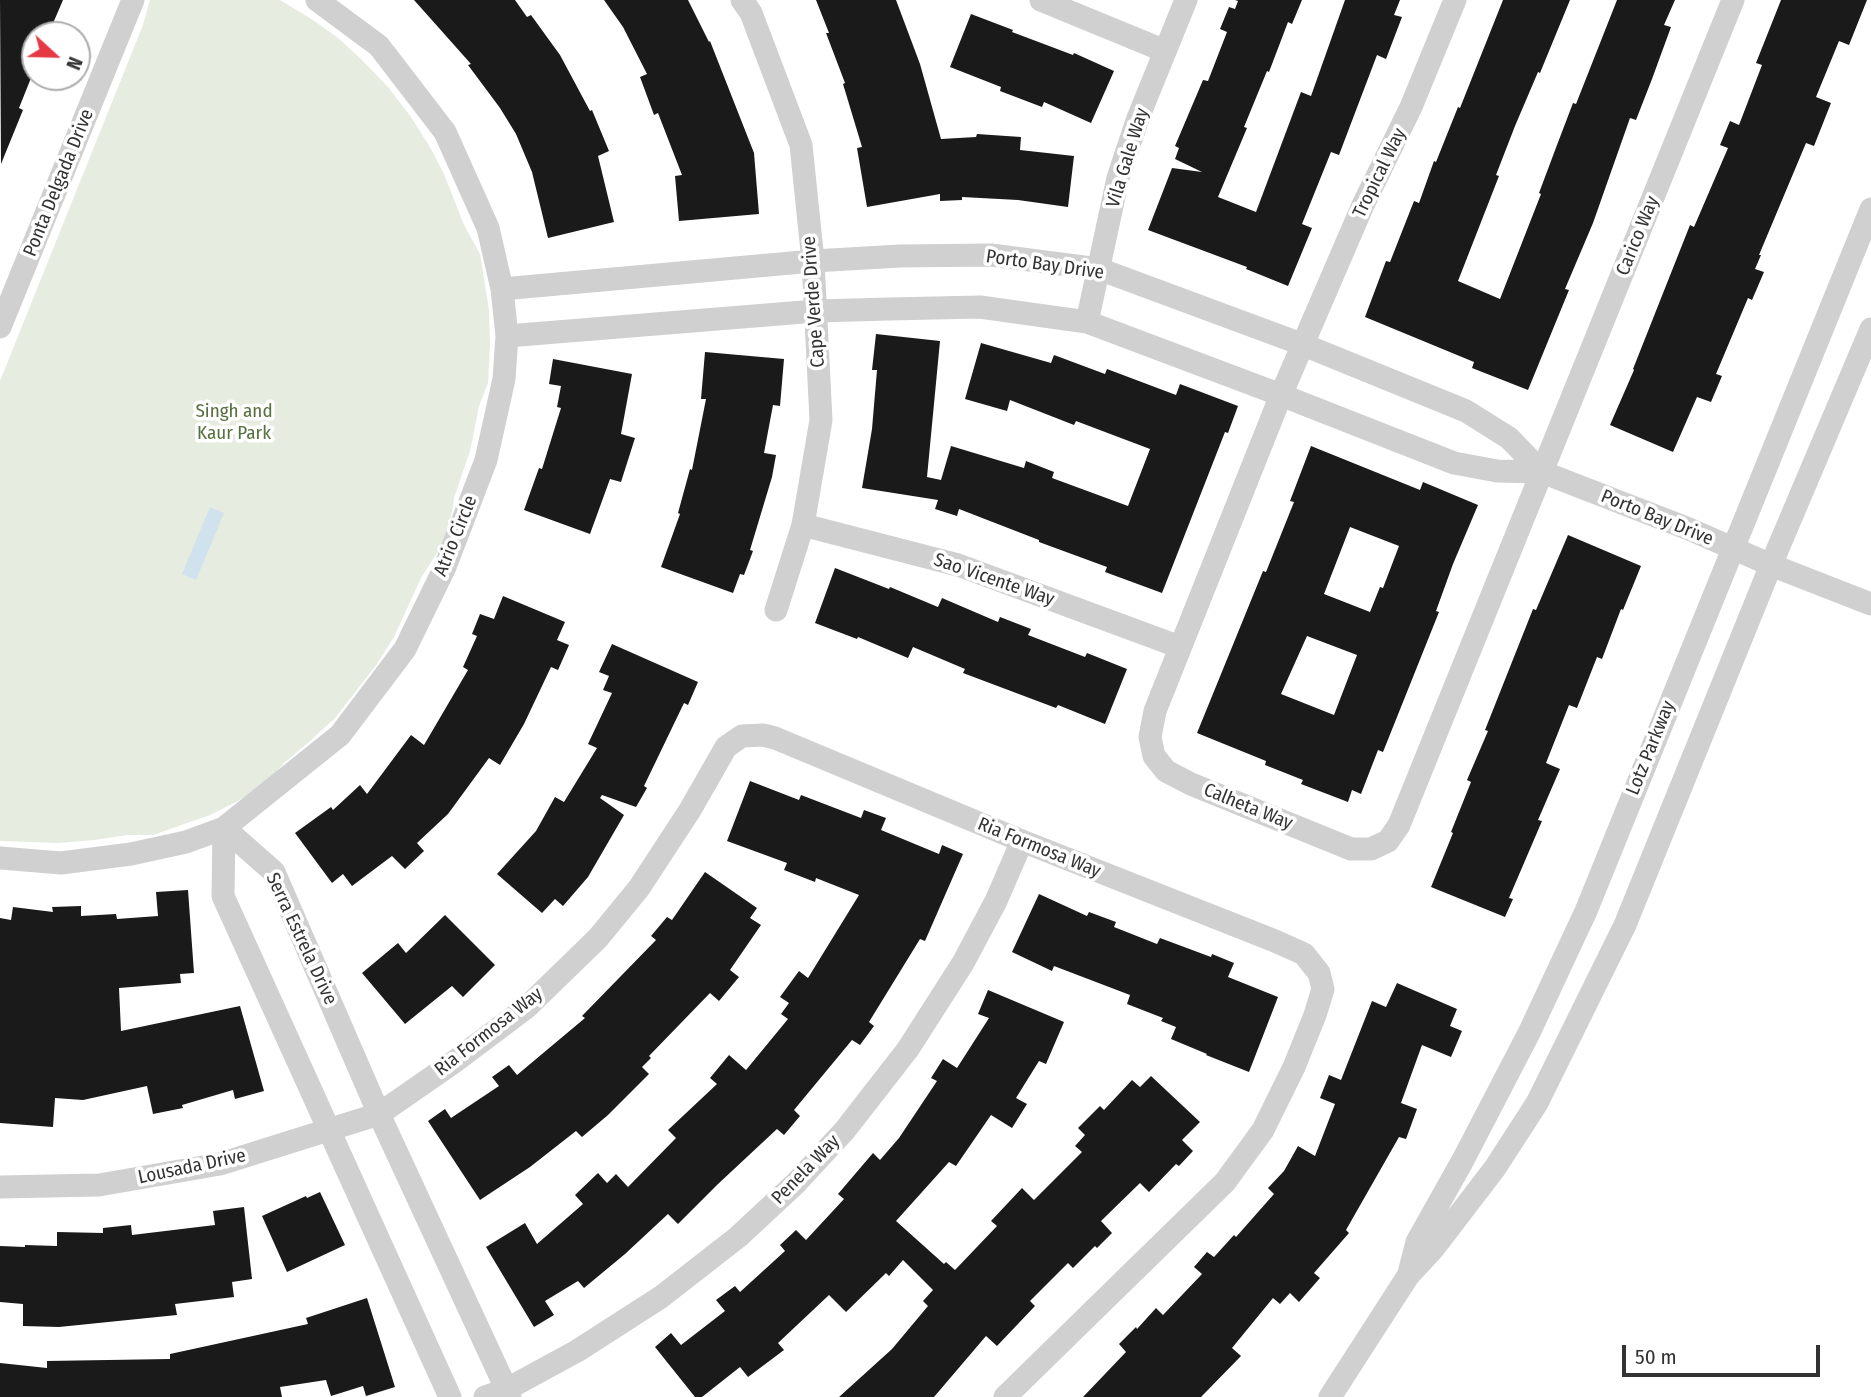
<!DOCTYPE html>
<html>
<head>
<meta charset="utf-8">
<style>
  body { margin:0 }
  #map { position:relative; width:1871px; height:1397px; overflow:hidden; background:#fff; font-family:"Fira Sans Condensed",sans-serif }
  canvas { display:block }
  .north { position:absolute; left:21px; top:21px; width:70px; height:70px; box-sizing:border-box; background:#fff; border:2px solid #adadad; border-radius:50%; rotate:112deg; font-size:19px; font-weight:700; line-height:28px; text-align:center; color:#333 }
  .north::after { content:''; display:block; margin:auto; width:24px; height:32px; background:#e63946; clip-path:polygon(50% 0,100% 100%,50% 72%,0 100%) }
  .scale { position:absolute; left:1622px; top:1345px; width:198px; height:32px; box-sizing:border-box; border:4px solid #333; border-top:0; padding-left:9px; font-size:21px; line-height:24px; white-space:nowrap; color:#333; -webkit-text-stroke:5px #fff; paint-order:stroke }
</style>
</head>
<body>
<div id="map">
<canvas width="1871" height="1397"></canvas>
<div class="north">N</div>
<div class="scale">50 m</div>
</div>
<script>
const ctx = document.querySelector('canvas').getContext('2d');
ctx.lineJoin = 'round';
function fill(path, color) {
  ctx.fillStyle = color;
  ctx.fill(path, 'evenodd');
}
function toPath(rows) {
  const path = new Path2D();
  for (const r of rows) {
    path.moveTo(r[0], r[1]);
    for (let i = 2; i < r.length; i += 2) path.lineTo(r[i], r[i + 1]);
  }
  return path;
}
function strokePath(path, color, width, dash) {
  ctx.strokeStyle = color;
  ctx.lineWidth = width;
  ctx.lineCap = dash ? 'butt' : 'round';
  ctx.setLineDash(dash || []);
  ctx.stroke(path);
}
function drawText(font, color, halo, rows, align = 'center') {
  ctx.font = font + ' "Fira Sans Condensed",sans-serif';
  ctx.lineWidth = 7;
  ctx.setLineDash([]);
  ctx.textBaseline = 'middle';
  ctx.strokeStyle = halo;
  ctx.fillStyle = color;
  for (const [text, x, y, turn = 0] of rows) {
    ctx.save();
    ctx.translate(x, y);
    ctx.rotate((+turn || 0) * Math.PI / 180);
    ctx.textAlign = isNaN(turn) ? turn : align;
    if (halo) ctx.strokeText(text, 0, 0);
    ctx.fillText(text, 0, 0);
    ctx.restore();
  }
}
fill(toPath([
  [150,0,280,0,313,20,338,38,361,59,388,87,411,117,431,149,444,174,464,225,480,254,489,310,490,346,488,383,479,406,470,451,454,498,450,523,442,545,421,578,395,635,377,664,335,718,310,741,284,763,265,785,238,801,210,815,153,835,127,835,94,840,59,843,0,841,0,381,143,25]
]), '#e6ecdf');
fill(toPath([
  [210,507,224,513,196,580,182,574]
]), '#cfe2ee');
fill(toPath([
  [0,0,63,0,48,35,35,35,35,68,19,108,23,110,1,164],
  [414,0,515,0,527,17,531,15,560,55,590,111,592,110,609,151,598,156,614,222,548,238,532,172,516,134,500,108,468,65,471,64],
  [604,0,688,0,709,42,710,41,754,153,759,214,679,221,675,176,682,175,658,113,654,115,640,77,647,74,623,27],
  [816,0,896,0,920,64,941,139,976,137,977,134,1021,137,1020,150,1074,156,1068,207,1018,200,962,197,962,200,940,201,940,194,867,207,857,148,862,147,843,84,845,83,826,33,829,33],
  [1235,0,1302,0,1292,24,1288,22,1269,72,1267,71,1244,127,1247,128,1218,197,1256,212,1301,92,1311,96,1345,0,1400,0,1394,15,1402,17,1386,59,1377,55,1339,155,1331,152,1302,224,1312,228,1288,286,1246,269,1247,267,1148,230,1172,168,1202,172,1175,159,1179,148,1175,146,1203,80,1208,81,1227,32,1220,29,1229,7,1235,9,1238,1],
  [1503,0,1570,0,1540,73,1538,72,1515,126,1496,175,1499,176,1458,281,1500,299,1541,194,1539,193,1557,145,1573,103,1576,104,1617,0,1675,0,1664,25,1671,27,1652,79,1636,120,1630,118,1593,223,1565,289,1569,290,1528,390,1472,368,1474,362,1365,317,1386,261,1390,262,1414,201,1419,203,1434,161,1436,162,1458,107,1460,108],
  [1781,0,1867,0,1849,45,1839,41,1816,97,1831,103,1814,146,1806,143,1759,255,1761,255,1755,269,1764,272,1752,300,1748,298,1716,374,1722,376,1711,402,1697,397,1673,452,1610,425,1634,370,1633,369,1690,225,1694,227,1728,148,1720,145,1730,121,1739,125,1762,65,1756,63],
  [971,14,1013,30,1012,32,1073,55,1074,53,1114,71,1091,123,1044,102,1042,107,1000,91,1001,87,950,67],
  [876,334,940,341,927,477,941,480,951,446,1024,468,1026,461,1054,472,1052,478,1128,506,1150,449,1076,421,1074,425,1010,400,1007,411,965,399,981,343,1051,363,1054,355,1105,374,1107,369,1176,395,1180,384,1238,406,1228,433,1225,432,1162,593,1105,572,1107,567,1039,542,1039,540,959,509,957,516,935,509,938,500,862,488,872,429,877,370,872,370],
  [705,352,784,359,780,406,773,405,764,453,776,455,772,477,750,550,753,551,744,575,740,574,733,593,661,567,680,514,678,513,690,469,692,470,706,399,701,399],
  [553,359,632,374,621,434,635,438,621,482,610,479,590,534,524,510,539,468,542,469,561,408,557,407,561,386,549,384],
  [1311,446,1420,490,1423,482,1478,505,1453,564,1436,611,1439,612,1383,752,1378,750,1361,794,1352,790,1348,802,1301,784,1303,780,1265,765,1266,761,1197,733,1263,571,1266,572,1294,502,1290,501],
  [1350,527,1399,546,1383,588,1380,587,1370,612,1324,594],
  [1307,636,1357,655,1334,715,1281,694],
  [1568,535,1641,566,1623,610,1621,609,1602,659,1597,657,1577,708,1569,705,1546,763,1560,769,1538,820,1542,821,1509,898,1513,899,1505,917,1431,887,1453,833,1451,832,1471,782,1467,780,1488,731,1485,730,1533,609,1536,610],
  [835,568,889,589,890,587,938,607,942,598,998,622,1000,617,1031,629,1028,635,1085,657,1087,653,1127,669,1105,724,1058,705,1056,708,963,673,965,669,913,647,908,658,858,637,857,639,815,623],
  [503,596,565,622,557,640,569,645,558,670,551,667,524,724,500,765,489,758,448,814,417,843,424,851,405,869,392,856,352,886,343,874,332,883,295,833,331,807,333,810,360,785,367,794,411,735,424,745,468,670,463,667,477,636,472,634,480,614,494,619],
  [612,644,698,682,688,705,684,703,644,786,647,788,636,807,602,795,600,798,624,815,588,877,563,906,555,899,542,913,497,874,536,831,555,797,564,802,597,748,588,744,612,693,603,690,609,676,599,672],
  [750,781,799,800,801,795,861,818,864,810,886,818,881,830,939,854,942,845,963,854,925,941,920,939,869,1022,874,1026,860,1045,852,1040,794,1110,800,1116,784,1135,777,1129,718,1184,678,1224,668,1214,625,1254,584,1288,578,1281,545,1301,554,1315,534,1327,486,1247,525,1223,537,1244,583,1204,575,1195,598,1173,607,1183,616,1174,628,1187,676,1138,668,1130,717,1084,710,1078,729,1055,746,1070,788,1019,781,1014,789,1003,780,997,799,971,808,978,859,895,816,878,815,882,784,870,787,863,727,841],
  [705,872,757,908,750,918,761,925,730,970,739,977,719,1001,710,993,649,1056,651,1058,642,1067,649,1074,608,1115,582,1137,576,1131,530,1167,480,1200,428,1121,445,1109,451,1118,499,1086,492,1077,509,1065,517,1075,585,1018,582,1016,656,940,651,936,667,917,672,920],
  [188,890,194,973,180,974,181,983,119,988,121,1031,240,1006,264,1091,235,1099,233,1090,182,1105,183,1108,153,1114,147,1086,83,1100,55,1098,53,1127,0,1123,0,918,11,920,13,907,53,912,52,907,81,906,81,916,116,914,117,919,158,916,156,892],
  [1039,894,1087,916,1089,912,1116,922,1114,927,1157,944,1160,938,1211,957,1212,954,1234,963,1228,977,1278,997,1249,1072,1206,1055,1207,1054,1171,1039,1176,1027,1161,1021,1163,1018,1127,1004,1130,995,1054,966,1052,971,1012,952],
  [445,915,495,965,463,997,452,986,405,1024,362,973,398,943,406,953],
  [1397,983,1457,1009,1450,1026,1462,1031,1451,1057,1422,1045,1401,1103,1417,1109,1406,1139,1399,1137,1346,1230,1349,1233,1314,1273,1320,1278,1299,1302,1290,1293,1280,1304,1273,1298,1232,1348,1241,1356,1201,1397,1083,1397,1126,1352,1119,1344,1136,1327,1137,1329,1156,1308,1163,1315,1202,1274,1194,1267,1207,1252,1214,1257,1234,1235,1236,1237,1274,1194,1268,1188,1284,1171,1298,1146,1315,1156,1335,1104,1320,1098,1329,1075,1341,1080,1372,1001,1386,1007],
  [988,990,1064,1022,1046,1064,1039,1061,1016,1098,1027,1104,1012,1128,991,1115,956,1166,949,1162,896,1221,944,1264,946,1262,955,1270,997,1226,991,1221,1022,1188,1034,1200,1082,1152,1075,1146,1085,1135,1078,1128,1100,1106,1104,1110,1132,1080,1140,1087,1151,1076,1200,1122,1182,1140,1193,1151,1179,1166,1176,1164,1149,1192,1140,1183,1101,1221,1112,1233,1097,1248,1095,1246,1073,1268,1068,1263,1030,1301,1035,1306,997,1346,986,1336,934,1397,839,1397,892,1349,928,1306,923,1301,933,1290,903,1260,889,1276,886,1273,846,1312,829,1295,778,1343,784,1350,748,1377,740,1367,702,1397,695,1397,655,1347,671,1333,681,1345,725,1311,716,1300,735,1286,740,1292,785,1251,780,1245,796,1230,806,1240,844,1199,838,1194,873,1153,880,1160,899,1138,937,1081,931,1078,943,1059,957,1068,989,1018,978,1014],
  [320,1192,345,1245,287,1272,262,1216,306,1196,307,1198],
  [244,1207,252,1279,232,1282,234,1297,175,1304,177,1315,59,1327,23,1326,23,1304,0,1302,0,1246,25,1247,25,1245,57,1246,57,1232,103,1233,103,1228,131,1225,132,1235,215,1225,213,1211],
  [367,1298,395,1387,366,1396,363,1386,331,1396,326,1380,280,1387,282,1397,0,1397,0,1363,47,1368,47,1361,170,1359,170,1354,308,1324,306,1318]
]), '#1a1a1a');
strokePath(toPath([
  [742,0,751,13,801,145,813,261,821,420,803,525,776,610],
  [1041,0,1165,51],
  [1455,0,1411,107,1363,205,1281,395,1155,711,1150,737,1154,756,1166,771,1191,784,1351,849,1371,849,1388,841,1399,825,1733,0],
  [502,289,813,261,900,256,991,255,1099,269,1304,345,1466,411,1509,438,1542,472],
  [1087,322,1118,178,1138,118,1186,0],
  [0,327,133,0],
  [507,336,816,311,889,309,980,307,1087,322,1281,395,1454,463,1497,471,1542,472,1689,529,1771,565,1871,604],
  [803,525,958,565,1180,647],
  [224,828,274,872,379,1114,510,1397],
  [224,828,223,896,450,1397],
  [0,858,61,863,131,854,186,842,224,828,340,735,405,649,445,567,486,460,504,379,507,336,502,289,488,228,445,132,379,46,317,0],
  [0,1187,99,1185,220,1164,379,1114,454,1062,527,1007,598,938,639,888,690,810,726,747,742,736,763,735,775,738,1022,841,1275,941,1304,954,1319,973,1323,989,1315,1015,1294,1067,1263,1130,1225,1182,1005,1397],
  [1409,1273,1417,1242,1463,1160,1529,1033,1586,911,1871,209],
  [485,1397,507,1389,577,1351,661,1297,738,1237,796,1183,845,1130,908,1049,963,963,996,901,1022,841],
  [1330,1397,1408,1276,1433,1249,1495,1168,1537,1103,1625,925,1771,565,1871,329]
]), '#d0d0d0', 23);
drawText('19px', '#333', '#fff', [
  ["Vila Gale Way",1128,158,-73],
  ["Tropical Way",1380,173,-64],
  ["Ponta Delgada Drive",59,183,-68],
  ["Carico Way",1638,236,-68],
  ["Porto Bay Drive",1045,265,8],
  ["Cape Verde Drive",814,302,-94],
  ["Porto Bay Drive",1657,518,22],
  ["Atrio Circle",456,536,-68],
  ["Sao Vicente Way",994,580,19],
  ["Lotz Parkway",1651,748,-68],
  ["Calheta Way",1248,807,22],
  ["Ria Formosa Way",1039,848,22],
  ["Serra Estrela Drive",301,939,65],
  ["Ria Formosa Way",489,1032,-38],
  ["Lousada Drive",192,1167,-12],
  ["Penela Way",806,1170,-46]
]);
drawText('19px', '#56703f', '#fff', [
  ["Singh and",234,412],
  ["Kaur Park",234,434]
]);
</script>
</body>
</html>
